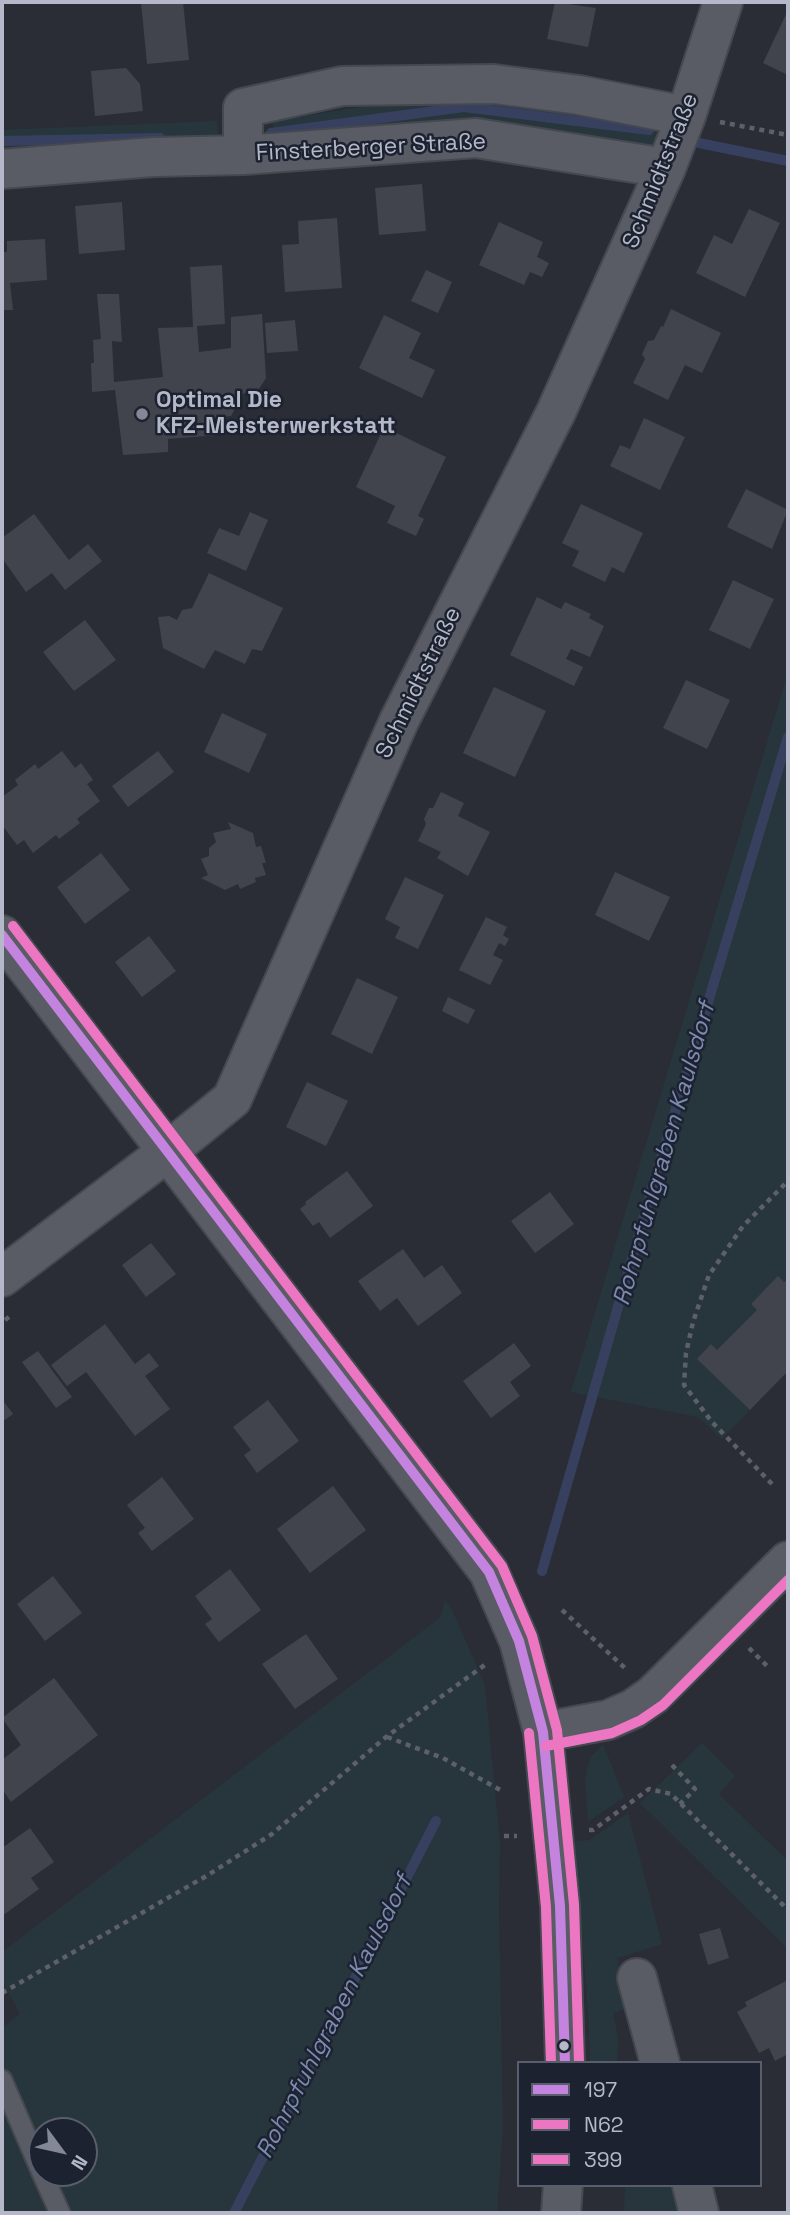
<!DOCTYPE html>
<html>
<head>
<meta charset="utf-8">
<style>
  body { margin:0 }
  #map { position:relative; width:790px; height:2215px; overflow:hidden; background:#2a2d36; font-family:"Space Grotesk",sans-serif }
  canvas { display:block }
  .frame { position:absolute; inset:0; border:4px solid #b4b8c8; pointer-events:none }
  .legend { position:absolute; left:517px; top:2061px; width:245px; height:126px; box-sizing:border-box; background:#1d2231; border:2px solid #595e6d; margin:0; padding:9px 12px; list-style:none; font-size:21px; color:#b4b8c8 }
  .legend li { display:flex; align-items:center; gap:14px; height:35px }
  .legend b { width:35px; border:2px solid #595e6d }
  .north { position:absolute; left:28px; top:2117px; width:70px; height:70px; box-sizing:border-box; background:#1d2231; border:2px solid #595e6d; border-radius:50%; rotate:123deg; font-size:19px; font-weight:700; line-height:28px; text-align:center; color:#b4b8c8 }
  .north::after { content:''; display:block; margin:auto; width:24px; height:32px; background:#848795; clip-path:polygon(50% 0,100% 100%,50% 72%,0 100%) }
</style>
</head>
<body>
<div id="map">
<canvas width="790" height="2215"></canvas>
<div class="frame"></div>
<ul class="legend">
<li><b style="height:9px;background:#c483df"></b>197</li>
<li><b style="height:9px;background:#ec76c2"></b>N62</li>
<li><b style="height:9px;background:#ec76c2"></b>399</li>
</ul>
<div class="north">N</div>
</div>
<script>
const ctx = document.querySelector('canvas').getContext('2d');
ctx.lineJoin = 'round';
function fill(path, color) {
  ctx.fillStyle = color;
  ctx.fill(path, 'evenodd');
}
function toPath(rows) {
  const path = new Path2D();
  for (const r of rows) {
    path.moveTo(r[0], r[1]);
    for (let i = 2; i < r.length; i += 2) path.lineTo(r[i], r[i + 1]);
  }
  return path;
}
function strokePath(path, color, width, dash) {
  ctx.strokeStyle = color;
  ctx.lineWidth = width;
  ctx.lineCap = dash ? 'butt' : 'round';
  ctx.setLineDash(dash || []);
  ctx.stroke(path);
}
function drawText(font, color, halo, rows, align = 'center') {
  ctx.font = font + ' "Space Grotesk",sans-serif';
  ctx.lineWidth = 5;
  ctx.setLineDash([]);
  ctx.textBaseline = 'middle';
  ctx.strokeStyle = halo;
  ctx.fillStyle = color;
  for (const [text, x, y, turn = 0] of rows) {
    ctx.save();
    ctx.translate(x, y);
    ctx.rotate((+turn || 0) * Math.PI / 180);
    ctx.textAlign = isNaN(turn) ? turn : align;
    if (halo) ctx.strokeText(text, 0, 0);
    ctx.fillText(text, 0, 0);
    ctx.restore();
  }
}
fill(toPath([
  [448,93,672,122,660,149,274,144,273,121],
  [217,121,218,148,2,160,2,130],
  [788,673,788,1278,751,1304,757,1310,717,1350,698,1359,750,1410,722,1439,698,1417,571,1392],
  [445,1600,452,1610,485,1685,500,1843,499,1910,503,2128,497,2213,2,2213,2,2028,20,2014,2,1980,2,1952,441,1617],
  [42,2131,84,2131,84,2173,42,2173],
  [702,1743,735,1776,719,1794,788,1861,788,1949,640,1803],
  [603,1744,624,1797,588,1822,585,1780,587,1767,592,1756],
  [628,1813,662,1944,617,1958,627,2007,613,2014,618,2037,617,2063,590,2063,589,2022,574,1842,590,1840],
  [625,2185,677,2185,684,2213,624,2213]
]), '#27363c');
strokePath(toPath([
  [271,133,464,107,649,130],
  [2,141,160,138],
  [699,143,788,161],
  [542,1571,658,1168,788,737],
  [234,2213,436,1821]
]), '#37415f', 10);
fill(toPath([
  [141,2,183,2,189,60,147,64],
  [555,2,596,8,588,47,547,39],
  [788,10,788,75,763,63],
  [126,68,140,84,143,111,95,116,91,71],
  [422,184,426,231,379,235,375,188],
  [122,202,125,250,79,254,75,206],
  [749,209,780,223,745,297,696,273,714,235,732,244],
  [337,218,342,288,285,292,282,245,299,244,298,221],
  [499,222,543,242,537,257,549,263,542,277,530,272,524,285,479,265],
  [45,239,47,280,10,283,13,310,2,310,2,252,7,252,7,241],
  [222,265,225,324,197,326,199,352,231,348,231,317,262,314,266,378,257,392,244,393,231,416,218,418,219,435,168,439,168,452,123,455,115,390,92,392,91,363,94,363,93,340,101,339,97,294,119,294,122,342,112,341,114,382,163,377,158,328,193,327,190,267],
  [426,270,452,282,438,313,411,301],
  [671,309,721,333,702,373,685,365,668,400,633,383,645,359,642,354,648,341,654,340,661,326,663,327],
  [384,315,421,333,409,358,435,370,422,398,359,368],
  [295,320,298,351,267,353,265,323],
  [644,418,685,437,660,490,610,466,620,445,630,449],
  [384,427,446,457,418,516,424,519,416,536,387,523,395,506,356,487],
  [746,489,788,510,772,549,727,527],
  [581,504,643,533,624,573,612,567,605,582,572,566,579,551,562,543],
  [250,512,268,520,246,571,207,553,219,528,239,536],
  [34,514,69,560,88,544,102,561,65,590,52,573,26,592,2,558,2,538],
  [209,573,283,608,262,651,252,649,245,664,215,650,204,669,163,648,158,617,169,616,177,620,182,610,192,608],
  [733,580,774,599,750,649,709,630],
  [537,597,561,609,565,602,591,614,589,618,604,626,590,657,571,649,566,659,583,667,574,686,510,655],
  [85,620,116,660,74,691,43,652],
  [686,680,730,700,707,749,663,728],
  [494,687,546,711,515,777,463,753],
  [222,713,267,734,249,773,204,752],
  [62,751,75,768,81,763,93,780,87,784,100,801,77,819,80,823,59,839,56,835,33,853,24,840,17,845,2,825,2,816,4,814,2,811,2,797,18,785,15,780,35,764,38,769],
  [158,751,174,772,128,807,112,786],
  [441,792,464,803,458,816,490,832,468,876,437,858,441,852,418,841,426,824,424,819,429,808,433,808],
  [228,822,253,833,256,847,261,846,266,863,262,863,266,875,255,878,256,882,240,889,238,884,225,890,201,878,208,875,201,859,209,856,209,848,216,842,213,833,231,829],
  [101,853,130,890,85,924,57,887],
  [615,872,670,897,649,941,595,915],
  [405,877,444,895,418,949,395,938,400,927,385,919],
  [486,917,507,927,503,935,509,939,505,946,499,943,493,955,503,960,490,985,459,970],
  [149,936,176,971,142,997,115,962],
  [357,978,398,997,372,1054,331,1034],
  [448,997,475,1010,468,1024,442,1011],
  [307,1082,348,1101,326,1146,286,1127],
  [347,1171,373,1206,330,1238,319,1222,313,1226,300,1209,306,1204,305,1202],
  [550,1192,574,1224,535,1253,511,1221],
  [151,1243,176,1274,146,1297,122,1265],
  [403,1249,424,1278,442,1265,462,1293,418,1326,397,1298,380,1311,358,1281],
  [778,1276,784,1282,788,1278,788,1371,750,1410,697,1359,711,1344,717,1350,757,1310,751,1304],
  [105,1324,135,1364,149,1353,159,1366,145,1376,170,1409,135,1436,86,1372,67,1386,51,1365],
  [514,1343,531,1366,510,1382,520,1396,491,1418,463,1381],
  [38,1351,72,1397,56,1408,22,1362],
  [2,1399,13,1414,2,1422],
  [268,1400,299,1441,257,1473,244,1455,251,1450,233,1427],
  [162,1477,194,1519,152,1551,138,1533,145,1528,127,1505],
  [333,1486,366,1530,310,1573,277,1529],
  [230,1569,261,1610,219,1642,205,1624,212,1619,195,1596],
  [53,1576,82,1613,45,1641,17,1604],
  [306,1634,338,1679,295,1709,262,1664],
  [54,1678,98,1735,11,1802,2,1789,2,1760,21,1745,2,1718],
  [30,1828,54,1862,31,1878,39,1889,2,1916,2,1848],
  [720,1928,729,1958,708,1965,699,1934],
  [788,1980,788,2054,775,2061,769,2048,759,2053,737,2012,747,2006,745,2002]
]), '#41444c');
const service = toPath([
  [2,2080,42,2173],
  [42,2173,60,2213]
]);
const minor = toPath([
  [243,155,243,108,342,86,494,84,579,95,686,116],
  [2,169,153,157,243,155,476,138,666,168],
  [2,1277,167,1152,232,1099,399,721,556,412,666,168,686,116,723,2],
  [543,1732,608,1720,633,1709,653,1695,788,1561],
  [637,1978,660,2063],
  [692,2185,699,2213]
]);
const tertiary = toPath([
  [2,935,489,1572,519,1641,543,1732,560,1906,565,2063],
  [561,2213,563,2185]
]);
strokePath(service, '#464850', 23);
strokePath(minor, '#464850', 42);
strokePath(tertiary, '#464850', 42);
strokePath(toPath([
  [720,122,788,135],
  [5,1320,13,1314],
  [772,1484,712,1422,684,1385,686,1353,693,1322,709,1275,743,1226,788,1181],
  [562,1610,626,1669],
  [749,1648,768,1667],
  [387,1737,443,1758,502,1791],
  [672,1765,695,1789,680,1804],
  [589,1830,593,1830,649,1789,671,1794,788,1910],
  [504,1836,517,1836],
  [2,1993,208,1875,272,1834,386,1737,486,1664]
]), '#5d6068', 4.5, [5, 5]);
strokePath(service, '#595c65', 19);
strokePath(minor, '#595c65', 38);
strokePath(tertiary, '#595c65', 38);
strokePath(toPath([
  [2,935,489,1572,519,1641,543,1732,560,1906,565,2063]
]), '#c483df', 10);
strokePath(toPath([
  [529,1733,546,1907,551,2063],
  [546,1746,612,1733,641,1720,663,1705,788,1580]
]), '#ec76c2', 10);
strokePath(toPath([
  [13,926,502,1566,532,1636,557,1730,574,1905,579,2063]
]), '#ec76c2', 10);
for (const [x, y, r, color] of [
  [142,414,7,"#848795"],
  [564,2046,6,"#b4b8c8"]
]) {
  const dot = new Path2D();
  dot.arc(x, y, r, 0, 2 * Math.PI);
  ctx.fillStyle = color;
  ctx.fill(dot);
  strokePath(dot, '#1d2231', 2.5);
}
drawText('23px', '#b4b8c8', '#1d2231', [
  ["Finsterberger Straße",371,148,-3],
  ["Schmidtstraße",661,171,-68],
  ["Schmidtstraße",419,683,-64]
]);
drawText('bold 23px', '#b4b8c8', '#1d2231', [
  ["Optimal Die",156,401],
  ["KFZ-Meisterwerkstatt",156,427]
], 'left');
drawText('italic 24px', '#7c8aaf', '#1d2231', [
  ["Rohrpfuhlgraben Kaulsdorf",665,1154,-74],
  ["Rohrpfuhlgraben Kaulsdorf",335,2017,-63]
]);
</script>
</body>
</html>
